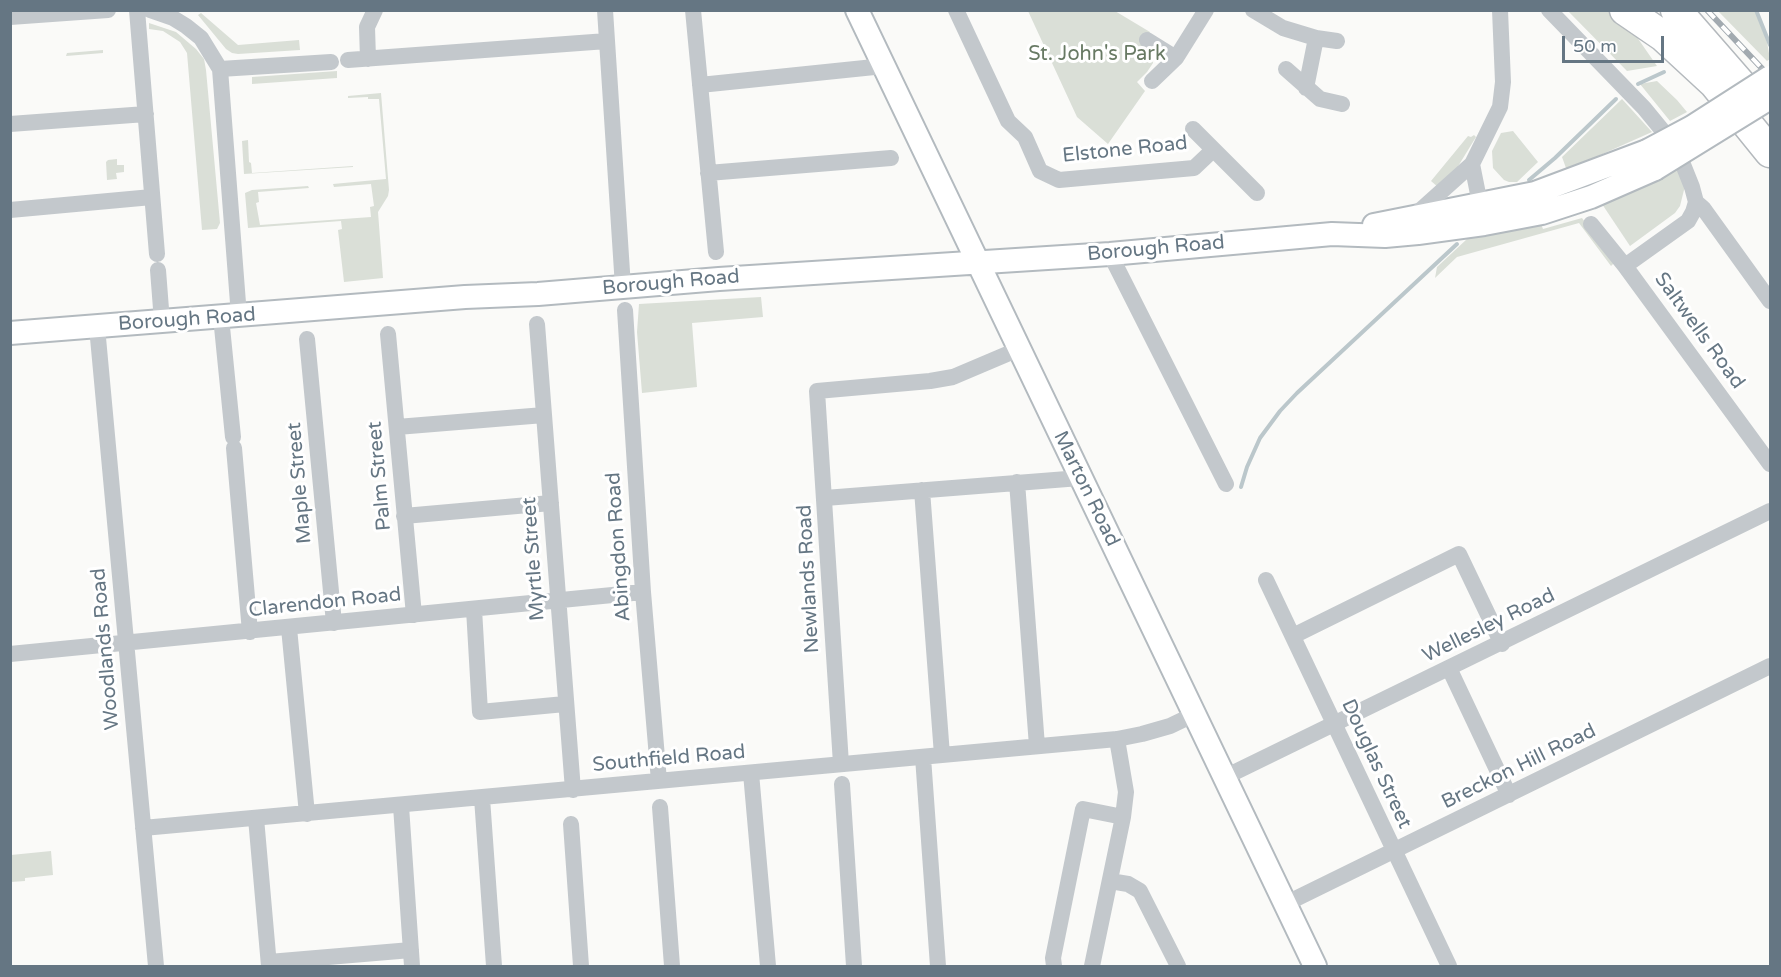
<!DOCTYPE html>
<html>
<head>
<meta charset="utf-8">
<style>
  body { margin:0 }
  #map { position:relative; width:1781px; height:977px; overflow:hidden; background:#fafaf8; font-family:"Varela Round",sans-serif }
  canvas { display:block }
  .frame { position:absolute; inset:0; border:12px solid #657683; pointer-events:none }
  .scale { position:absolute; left:1562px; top:36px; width:102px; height:27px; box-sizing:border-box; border:3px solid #657683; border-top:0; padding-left:8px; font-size:18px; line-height:21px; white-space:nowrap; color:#657683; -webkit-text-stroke:4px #fff; paint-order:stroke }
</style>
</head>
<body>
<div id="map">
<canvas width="1781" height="977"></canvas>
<div class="frame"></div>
<div class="scale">50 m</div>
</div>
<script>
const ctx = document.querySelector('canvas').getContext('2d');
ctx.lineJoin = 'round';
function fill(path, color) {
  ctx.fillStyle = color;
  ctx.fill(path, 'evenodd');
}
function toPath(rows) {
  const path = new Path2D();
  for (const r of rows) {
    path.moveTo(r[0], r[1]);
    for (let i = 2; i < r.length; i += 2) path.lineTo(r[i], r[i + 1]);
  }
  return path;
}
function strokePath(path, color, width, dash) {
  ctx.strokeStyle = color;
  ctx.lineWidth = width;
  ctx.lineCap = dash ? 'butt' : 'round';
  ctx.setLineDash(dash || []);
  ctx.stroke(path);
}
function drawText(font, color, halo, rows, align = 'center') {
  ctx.font = font + ' "Varela Round",sans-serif';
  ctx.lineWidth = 6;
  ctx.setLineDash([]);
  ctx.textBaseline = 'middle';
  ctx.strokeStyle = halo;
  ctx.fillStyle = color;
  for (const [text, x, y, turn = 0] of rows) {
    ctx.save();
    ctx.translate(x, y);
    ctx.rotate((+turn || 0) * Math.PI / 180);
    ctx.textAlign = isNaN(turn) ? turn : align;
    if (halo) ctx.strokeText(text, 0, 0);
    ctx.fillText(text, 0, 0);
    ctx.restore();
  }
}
fill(toPath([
  [1028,11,1115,11,1150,32,1143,45,1152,56,1153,63,1147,72,1137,82,1145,91,1108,144,1077,117],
  [1568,11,1614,11,1623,17,1657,66,1627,71],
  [1718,11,1756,11,1767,42,1770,59,1767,61],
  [201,13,238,45,299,40,300,50,238,54,232,53,226,49,198,15],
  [149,23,176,32,196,49,204,59,206,70,220,223,217,229,202,230,187,53,180,42,163,31,149,29],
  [103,50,103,53,66,56,67,53],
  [337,71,337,78,252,84,252,77],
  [1657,81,1677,100,1687,112,1670,121,1640,84],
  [381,93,389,190,388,196,378,212,383,278,344,282,338,230,342,229,341,221,248,228,245,193,252,190,308,186,309,188,258,192,259,202,256,203,260,225,371,217,370,207,374,206,371,184,334,187,333,184,386,179,379,99,368,99,368,97,348,98,348,96],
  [1622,99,1652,132,1598,156,1566,168,1562,157],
  [1513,131,1538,162,1517,182,1509,182,1504,180,1493,168,1492,151,1501,133],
  [1474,135,1476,137,1457,168,1439,188,1431,181,1468,136,1471,137],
  [248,140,249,162,251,163,252,173,353,166,353,167,244,174,242,141],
  [117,159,117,165,124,165,124,172,116,173,117,179,107,180,106,162,108,160],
  [1678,169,1686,188,1684,190,1680,206,1675,213,1630,246,1602,204],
  [1582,218,1614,263,1611,266,1579,223,1457,257,1435,278,1437,267,1467,239,1511,231,1541,224,1543,229],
  [761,297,763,317,692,323,697,387,642,393,637,332,639,304],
  [51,851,53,875,25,878,25,881,11,882,11,855]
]), '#dadfd7');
strokePath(toPath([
  [1756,10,1770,45],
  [1638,84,1664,72],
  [1529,180,1555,158,1616,99],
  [1241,487,1247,467,1260,438,1280,411,1297,393,1457,244]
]), '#bbc7cb', 4);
const secondary = toPath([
  [857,10,1315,966],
  [1374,225,1535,193,1647,151],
  [10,333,465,297,538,294,719,279,1110,254,1332,234,1385,236,1418,233,1484,224,1542,213,1591,197,1655,169]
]);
const highway = toPath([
  [1625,10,1663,36,1715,84,1770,152],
  [1676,10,1744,88]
]);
strokePath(secondary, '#b3babf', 26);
strokePath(highway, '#b4b9bd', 33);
strokePath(toPath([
  [137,10,157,254],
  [150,10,173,18,186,26,201,38,220,69,239,316],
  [605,10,623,287],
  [693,10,716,252],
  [956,10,1008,121,1025,137,1040,171,1059,180,1194,168,1213,150],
  [1253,10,1283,28,1316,38,1337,41],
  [1549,10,1644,108,1676,147,1692,187,1696,202,1703,208,1770,301],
  [10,17,108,10],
  [1147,40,1176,58],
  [368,59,367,27,375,10],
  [348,60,607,41],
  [220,69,331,62],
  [1286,69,1320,99,1342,104],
  [1152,81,1176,58,1206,10],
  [700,85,884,66],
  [1306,88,1316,38],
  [10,124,146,114],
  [1193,129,1257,193],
  [708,173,891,158],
  [10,210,152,197],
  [1482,214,1472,164,1500,107,1503,82,1500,10],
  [1414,216,1472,164],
  [1591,224,1625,266,1770,464],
  [1110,254,1226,484],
  [1625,266,1688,221,1693,212,1696,202],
  [158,270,162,322],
  [625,310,643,592,659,781],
  [221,317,233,437],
  [537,324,573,790],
  [97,327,156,966],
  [388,334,414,615],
  [307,339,334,623],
  [397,427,544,415],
  [234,448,250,632],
  [1017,482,1037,746],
  [922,490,942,755],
  [825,498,1080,478],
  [404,516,551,503],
  [1266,580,1449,966],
  [474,609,480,712,565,704],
  [289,628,307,814],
  [1293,636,1459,554,1502,644],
  [10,654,643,592],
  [1449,668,1509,795],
  [923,757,938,966],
  [841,764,817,391,930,381,953,377,1019,349],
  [751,773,768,966],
  [1225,777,1770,511],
  [842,784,854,966],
  [482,798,494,966],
  [401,806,412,966],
  [660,807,672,966],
  [256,818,269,966],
  [571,824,581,966],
  [143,828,1117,739,1142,734,1170,726,1195,714],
  [1110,881,1128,884,1140,891,1178,966],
  [1285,904,1770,666],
  [269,962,411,950],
  [1054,966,1053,958,1083,809,1123,817],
  [1092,966,1123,817,1126,792,1117,739]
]), '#c3c8cc', 16);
strokePath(secondary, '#fff', 22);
strokePath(highway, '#fff', 30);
const rail = toPath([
  [1707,10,1770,77]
]);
strokePath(rail, '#a2aab0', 6);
strokePath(rail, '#fff', 4, [11]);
const secondaryBridge = toPath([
  [1647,151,1692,127,1770,77],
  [1655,169,1770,98]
]);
strokePath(secondaryBridge, '#b3babf', 26, []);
strokePath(secondaryBridge, '#fff', 22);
drawText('20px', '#687a64', '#fff', [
  ["St. John's Park",1097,55]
]);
drawText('20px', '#657683', '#fff', [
  ["Elstone Road",1125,150,-6],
  ["Borough Road",1156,249,-5],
  ["Borough Road",671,283,-5],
  ["Borough Road",187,320,-4],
  ["Saltwells Road",1699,331,54],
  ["Palm Street",380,476,-95],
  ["Maple Street",300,483,-95],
  ["Marton Road",1086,489,64],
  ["Abingdon Road",619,547,-94],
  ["Myrtle Street",534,559,-94],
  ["Newlands Road",809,579,-93],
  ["Clarendon Road",325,603,-6],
  ["Wellesley Road",1489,626,-26],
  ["Woodlands Road",106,649,-95],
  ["Southfield Road",669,759,-5],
  ["Douglas Street",1376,764,65],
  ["Breckon Hill Road",1519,767,-26]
]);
</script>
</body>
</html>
